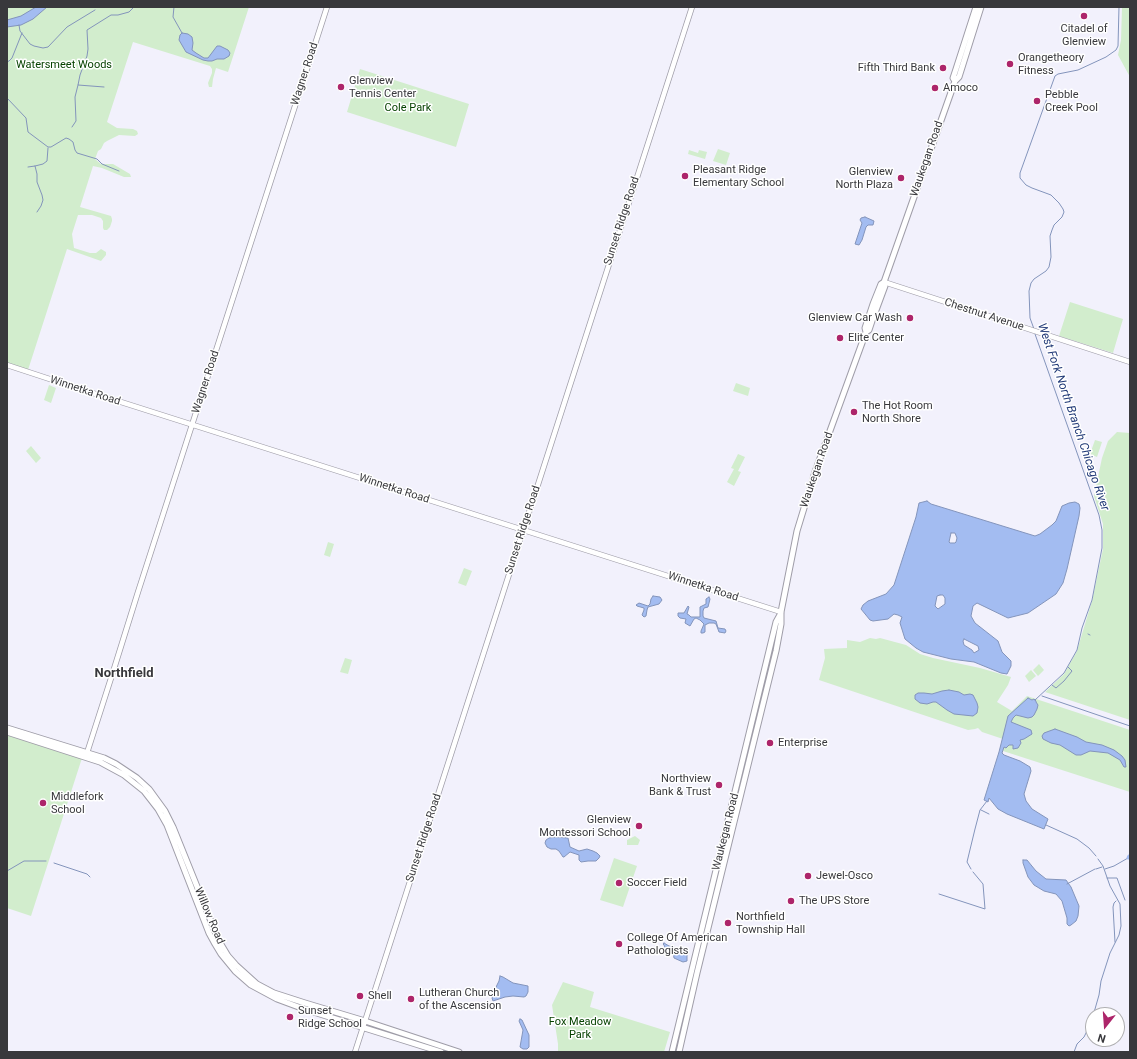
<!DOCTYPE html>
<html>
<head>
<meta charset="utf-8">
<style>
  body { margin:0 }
  #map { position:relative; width:1137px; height:1059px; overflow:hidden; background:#f2f1fc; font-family:Roboto,sans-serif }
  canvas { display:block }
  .frame { position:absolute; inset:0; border:8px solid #38383c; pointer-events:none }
  .north { position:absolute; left:1085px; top:1007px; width:40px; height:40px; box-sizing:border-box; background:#fff; border:1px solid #afafb1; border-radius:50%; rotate:197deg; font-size:11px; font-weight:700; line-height:16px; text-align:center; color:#38383c }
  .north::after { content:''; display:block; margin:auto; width:14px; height:18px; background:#ad256a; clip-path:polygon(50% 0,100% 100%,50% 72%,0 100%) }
</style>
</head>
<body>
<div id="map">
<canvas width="1137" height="1059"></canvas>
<div class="frame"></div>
<div class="north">N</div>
</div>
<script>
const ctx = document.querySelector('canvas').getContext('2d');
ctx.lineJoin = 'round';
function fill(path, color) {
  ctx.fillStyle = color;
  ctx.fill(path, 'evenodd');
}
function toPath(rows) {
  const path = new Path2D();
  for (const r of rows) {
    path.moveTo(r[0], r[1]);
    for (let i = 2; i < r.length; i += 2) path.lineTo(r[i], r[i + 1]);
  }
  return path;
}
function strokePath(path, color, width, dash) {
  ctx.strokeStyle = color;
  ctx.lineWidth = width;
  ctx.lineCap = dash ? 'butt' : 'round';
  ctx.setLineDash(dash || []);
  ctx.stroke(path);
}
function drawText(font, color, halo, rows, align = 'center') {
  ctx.font = font + ' Roboto,sans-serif';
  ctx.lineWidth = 3;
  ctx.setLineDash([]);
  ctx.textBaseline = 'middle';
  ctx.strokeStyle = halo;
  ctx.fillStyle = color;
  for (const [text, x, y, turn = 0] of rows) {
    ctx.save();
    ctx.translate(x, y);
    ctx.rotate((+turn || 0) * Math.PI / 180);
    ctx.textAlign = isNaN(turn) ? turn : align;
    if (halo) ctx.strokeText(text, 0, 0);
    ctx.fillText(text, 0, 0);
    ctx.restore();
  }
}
fill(toPath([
  [7,7,249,7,228,72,216,68,213,79,212,87,209,87,208,83,212,73,212,69,210,66,133,42,107,122,117,128,133,129,137,131,138,134,135,136,119,135,107,141,104,143,101,149,98,151,95,159,101,164,113,164,130,174,131,177,124,177,102,168,93,166,80,207,111,216,112,219,112,221,110,227,107,230,104,230,103,228,103,221,101,218,92,215,78,215,72,234,74,248,90,253,96,253,101,249,106,252,106,255,101,261,67,249,28,370,7,363],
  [1122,7,1130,7,1130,77,1118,55,1121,40],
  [360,69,469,104,456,147,347,112],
  [718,149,730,153,726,165,713,161],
  [689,150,698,153,699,150,707,152,705,159,688,154],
  [1070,302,1123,319,1113,353,1059,336],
  [736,383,750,388,748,396,733,391],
  [49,385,56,388,51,403,44,400],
  [1117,432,1130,433,1130,720,1045,692,1064,674,1077,651,1082,634,1092,601,1103,549,1103,524,1094,496,1102,458,1108,441],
  [1095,440,1102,442,1097,457,1090,454],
  [31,446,41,458,36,463,26,451],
  [738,454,745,457,738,471,741,472,734,486,727,482,734,469,731,468],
  [328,542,334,544,330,557,324,555],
  [464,568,472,571,466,586,458,583],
  [870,638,876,639,880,638,906,645,920,654,933,658,980,668,1011,677,1008,685,997,702,1012,711,1027,696,1130,730,1130,792,1003,751,1006,740,982,732,978,728,975,729,968,730,819,680,825,658,824,649,847,648,847,640,860,642],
  [345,658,352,660,348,674,340,672],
  [1039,664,1044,670,1038,676,1033,670],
  [1031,670,1036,676,1029,682,1025,676],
  [7,734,82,758,31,916,7,908],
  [635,836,640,840,638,845,627,845,627,840],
  [614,858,637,866,623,907,600,900],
  [563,982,594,992,590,1007,670,1032,664,1052,558,1052,558,1044,552,1005]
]), '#d2edcd');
const water = toPath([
  [36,7,47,7,33,19,21,25,7,27,7,20,21,16,36,7],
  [182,33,188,34,192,37,193,43,192,50,196,53,204,58,208,58,217,46,220,46,228,50,230,53,229,56,224,59,217,59,212,61,208,61,203,60,186,52,179,40,180,35,182,33],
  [865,217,874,221,873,225,868,225,866,227,862,240,859,245,855,244,862,223,860,220,861,218,865,217],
  [927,501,931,504,1035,536,1040,534,1052,525,1056,521,1062,506,1069,503,1075,502,1079,504,1080,508,1079,516,1067,569,1063,583,1056,594,1028,613,1008,618,977,603,973,606,971,616,975,623,998,641,1002,652,1011,661,1011,666,1007,674,1001,673,974,662,951,659,923,652,916,648,905,639,900,623,902,617,898,615,894,614,888,619,873,621,870,620,861,609,863,605,868,601,886,594,894,585,916,517,919,503,927,501],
  [951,533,955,533,957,538,956,542,955,543,950,543,949,542,951,533],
  [940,595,943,595,945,598,945,604,938,609,935,606,937,596,940,595],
  [964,639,978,646,979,650,974,653,972,650,964,645,963,641,964,639],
  [653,596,660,597,662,600,659,604,648,607,647,610,646,616,644,617,642,615,644,610,644,608,637,606,636,605,639,603,648,606,650,604,651,599,653,596],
  [709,597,710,599,708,607,704,608,703,611,703,616,704,618,716,621,718,628,725,629,726,631,725,633,719,632,716,624,714,623,709,623,705,625,705,632,703,633,701,633,701,631,704,624,700,620,696,618,694,619,690,626,685,623,686,619,680,618,678,616,678,613,684,613,688,606,689,607,687,614,689,615,691,617,700,617,700,607,706,604,706,599,709,597],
  [949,690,959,692,964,695,970,694,973,695,977,703,978,707,977,713,973,716,954,714,947,710,936,702,933,702,927,704,920,703,915,699,915,695,918,693,924,693,932,694,942,691,949,690],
  [1028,698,1032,700,1034,699,1036,701,1036,702,1038,705,1037,709,1034,715,1032,717,1028,718,1016,715,1013,718,1011,722,1031,730,1032,734,1024,739,1020,740,1021,743,1018,748,1013,749,1013,745,1009,745,1006,748,1004,747,1002,753,1004,755,1020,761,1030,767,1031,771,1024,794,1026,801,1032,809,1048,819,1044,829,1007,814,998,809,989,798,988,802,984,800,999,752,1008,716,1028,698],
  [1055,729,1077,737,1086,742,1102,745,1114,750,1122,756,1125,760,1126,767,1124,767,1120,760,1108,753,1090,751,1081,755,1076,755,1060,745,1051,743,1043,739,1042,736,1044,733,1055,729],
  [555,837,568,838,570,847,579,851,587,849,593,851,597,853,600,856,599,858,596,861,588,861,581,862,579,860,579,855,570,852,564,857,563,857,559,851,556,849,551,849,547,847,545,843,546,840,549,838,555,837],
  [1023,860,1027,860,1036,871,1046,879,1066,880,1071,887,1079,906,1078,916,1076,921,1071,925,1069,926,1067,924,1067,918,1062,901,1056,894,1044,891,1034,885,1028,877,1023,863,1023,860],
  [664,943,669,946,681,949,685,951,687,954,687,961,683,962,674,958,673,952,671,950,666,950,664,945,663,944,664,943],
  [500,976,503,977,513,983,528,986,528,992,526,996,524,997,513,996,505,997,493,1001,492,998,497,985,499,981,500,976],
  [520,1019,522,1020,529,1035,529,1047,527,1049,523,1049,520,1047,523,1030,519,1021,520,1019]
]);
fill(water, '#a3bcf1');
strokePath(water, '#8394bb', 1);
strokePath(toPath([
  [174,7,173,17,182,33],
  [19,25,20,31,30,44,34,46,43,48,48,47,67,27,95,10],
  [7,62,9,61,12,58,22,33],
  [104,87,78,85,80,75,87,56,88,49,87,30,111,15,118,15,129,12,134,7],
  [7,98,26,118,28,132,48,147,51,147,66,138,69,139,73,142,75,150,77,153,97,159,102,164,119,171],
  [72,127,76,121,75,97,78,85],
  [35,166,37,174,37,182,42,195,43,200,41,206,37,212],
  [28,167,35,166,43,164,47,161,48,148],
  [1034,329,1030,318,1029,291,1031,283,1034,279,1046,271,1049,267,1051,257,1050,236,1052,230,1054,225,1062,217,1064,212,1063,209,1059,203,1051,195,1032,188,1026,185,1020,178,1020,173,1055,76,1058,74,1078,70,1106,57,1116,50,1118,46,1119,7],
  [1035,334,1099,515,1102,530,1102,548,1092,600,1082,628,1077,650,1064,673,1035,700],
  [1088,634,1090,635],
  [1052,685,1056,688,1064,681,1072,671,1068,667],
  [1042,696,1130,726],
  [981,810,989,814],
  [1046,825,1077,839,1089,848,1096,856],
  [54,863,87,874,90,877],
  [971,869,967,862,975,829,980,810,987,801],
  [1096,869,1102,867],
  [1105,869,1114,866,1128,858],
  [7,871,24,861,46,861],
  [1107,878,1117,878,1125,900],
  [1067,884,1095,869],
  [939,894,985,909,983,884,973,872],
  [1115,942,1113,907,1114,903,1116,901],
  [1074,1052,1077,1044,1084,1037,1088,1029,1095,1009,1099,995,1101,981,1110,953,1119,935,1121,926,1120,904,1110,886,1103,866,1098,859]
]), '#8394bb', 1);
strokePath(toPath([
  [1128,858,1129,856]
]), '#a3bcf1', 3);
const secondary = toPath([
  [884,282,1130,362],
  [7,365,77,388,781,612],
  [86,756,113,672,138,592,327,7],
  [355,1052,692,7]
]);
const primary = toPath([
  [955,81,953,78,956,69,976,7],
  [866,332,869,330,872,321,885,286,884,282,955,81,959,77,981,7],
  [7,728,104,758,116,764,137,778,149,789,165,811,173,827,219,941,228,956,236,965,257,984,274,993,305,1003,365,1021,459,1052],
  [7,732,100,762,124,775,144,791,158,809,167,825,209,933,215,944,221,954,235,971,251,985,277,999,304,1009,441,1052],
  [672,1052,776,622,781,613],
  [679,1052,697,973,776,651,781,624,781,612,797,531,815,472,866,332,865,328,873,304,881,284,884,282]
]);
strokePath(secondary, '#9f9da8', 6);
strokePath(primary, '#9f9da8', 7);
strokePath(secondary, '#fff', 4.5);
strokePath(primary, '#fff', 5);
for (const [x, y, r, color] of [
  [1084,16,4,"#ad256a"],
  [1010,64,4,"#ad256a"],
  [943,68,4,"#ad256a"],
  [341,87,4,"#ad256a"],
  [935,88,4,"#ad256a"],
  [1037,101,4,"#ad256a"],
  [685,176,4,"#ad256a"],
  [901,178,4,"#ad256a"],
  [910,318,4,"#ad256a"],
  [840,338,4,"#ad256a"],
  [854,412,4,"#ad256a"],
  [770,743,4,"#ad256a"],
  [719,785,4,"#ad256a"],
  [43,803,4,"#ad256a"],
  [639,826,4,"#ad256a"],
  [808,876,4,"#ad256a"],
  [619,883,4,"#ad256a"],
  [791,901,4,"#ad256a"],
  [728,923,4,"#ad256a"],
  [619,944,4,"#ad256a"],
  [360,996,4,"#ad256a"],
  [411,999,4,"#ad256a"],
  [290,1017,4,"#ad256a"]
]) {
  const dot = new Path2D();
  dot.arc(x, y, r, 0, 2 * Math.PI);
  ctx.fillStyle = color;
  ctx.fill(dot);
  strokePath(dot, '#fff', 1.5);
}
drawText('11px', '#38383c', '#fff', [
  ["Citadel of",1084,29,"center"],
  ["Glenview",1084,42,"center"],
  ["Orangetheory",1018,58],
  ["Fitness",1018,71],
  ["Fifth Third Bank",935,68,"right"],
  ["Glenview",349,81],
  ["Tennis Center",349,94],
  ["Amoco",943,88],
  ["Pebble",1045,95],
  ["Creek Pool",1045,108],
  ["Pleasant Ridge",693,170],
  ["Elementary School",693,183],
  ["Glenview",893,172,"right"],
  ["North Plaza",893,185,"right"],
  ["Glenview Car Wash",902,318,"right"],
  ["Elite Center",848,338],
  ["The Hot Room",862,406],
  ["North Shore",862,419],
  ["Enterprise",778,743],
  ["Northview",711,779,"right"],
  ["Bank & Trust",711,792,"right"],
  ["Middlefork",51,797],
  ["School",51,810],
  ["Glenview",631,820,"right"],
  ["Montessori School",631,833,"right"],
  ["Jewel-Osco",816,876],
  ["Soccer Field",627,883],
  ["The UPS Store",799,901],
  ["Northfield",736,917],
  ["Township Hall",736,930],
  ["College Of American",627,938],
  ["Pathologists",627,951],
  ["Lutheran Church",419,993],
  ["of the Ascension",419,1006],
  ["Shell",368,996],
  ["Sunset",298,1011],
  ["Ridge School",298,1024]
], 'left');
drawText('11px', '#064200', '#fff', [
  ["Watersmeet Woods",64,65],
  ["Cole Park",408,108],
  ["Fox Meadow",580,1022],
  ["Park",580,1035]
]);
drawText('11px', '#38383c', '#fff', [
  ["Wagner Road",305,74,-72],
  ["Waukegan Road",927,159,-71],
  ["Sunset Ridge Road",622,221,-72],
  ["Chestnut Avenue",984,315,18],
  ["Wagner Road",206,382,-72],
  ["Winnetka Road",85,391,18],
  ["Waukegan Road",817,470,-71],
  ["Winnetka Road",394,489,18],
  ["Sunset Ridge Road",523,530,-72],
  ["Winnetka Road",703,587,18],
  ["Waukegan Road",726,832,-76],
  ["Sunset Ridge Road",424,838,-72],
  ["Willow Road",209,916,67]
]);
drawText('italic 12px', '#203977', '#fff', [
  ["West Fork North Branch Chicago River",1073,417,71]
]);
drawText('bold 13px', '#38383c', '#fff', [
  ["Northfield",124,674]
]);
</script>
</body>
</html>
